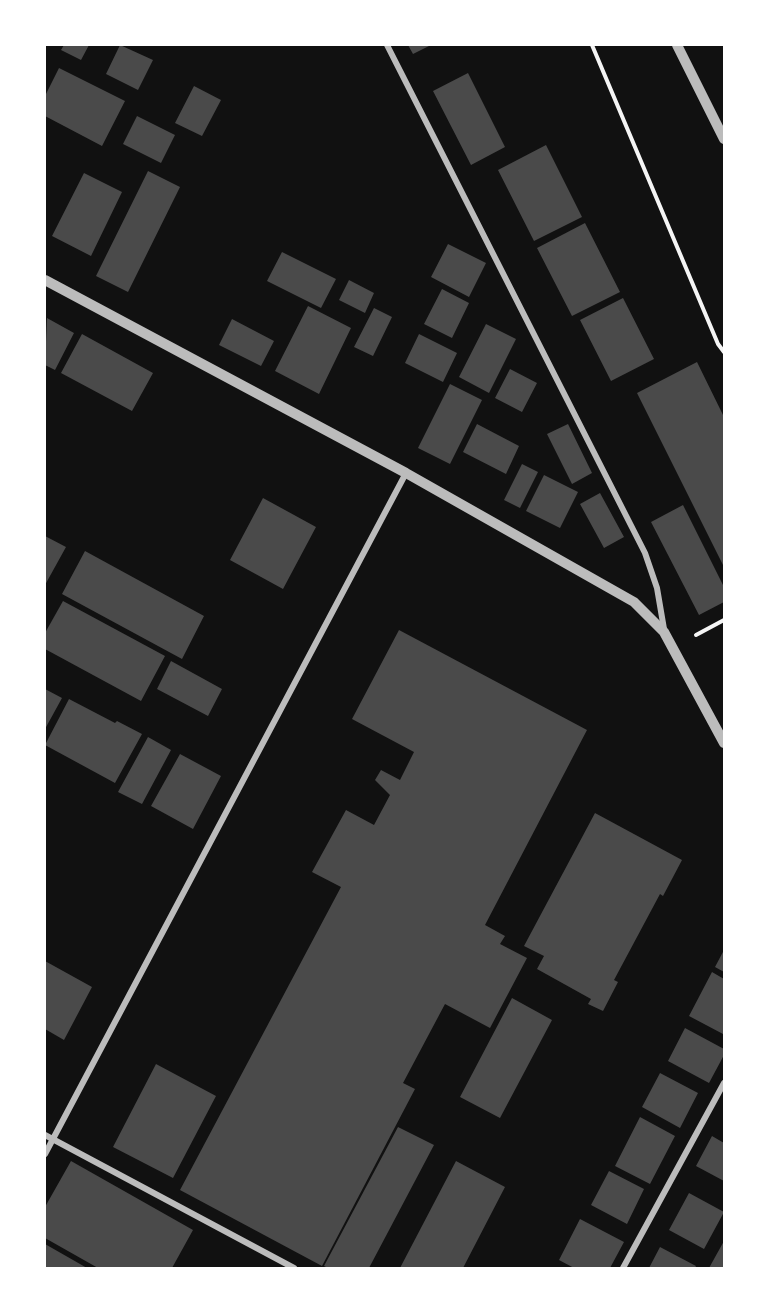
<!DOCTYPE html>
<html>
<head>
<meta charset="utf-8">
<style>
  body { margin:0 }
  #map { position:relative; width:769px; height:1313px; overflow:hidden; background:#111; font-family:"Space Grotesk",sans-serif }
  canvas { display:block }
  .frame { position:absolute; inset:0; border:46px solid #fff; pointer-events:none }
</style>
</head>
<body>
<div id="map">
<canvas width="769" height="1313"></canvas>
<div class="frame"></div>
</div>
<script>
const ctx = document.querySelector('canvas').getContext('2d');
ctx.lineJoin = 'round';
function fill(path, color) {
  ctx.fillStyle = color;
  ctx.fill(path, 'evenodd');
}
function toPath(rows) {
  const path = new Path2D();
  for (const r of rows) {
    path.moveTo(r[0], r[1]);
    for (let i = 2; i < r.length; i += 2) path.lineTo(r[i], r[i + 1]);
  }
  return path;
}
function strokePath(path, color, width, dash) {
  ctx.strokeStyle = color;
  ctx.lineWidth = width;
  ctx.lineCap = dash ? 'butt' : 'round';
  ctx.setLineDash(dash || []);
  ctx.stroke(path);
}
fill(toPath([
  [64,45,89,45,81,60,61,50],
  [120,45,153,60,138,90,106,74],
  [408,45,431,45,413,54],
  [59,68,125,101,102,146,45,116,45,96],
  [468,73,505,147,471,165,433,91],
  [194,86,221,100,202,136,175,123],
  [137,116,175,135,161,163,123,144],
  [546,145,582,217,534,241,498,170],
  [148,171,180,187,128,292,96,276],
  [84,173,122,192,91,256,52,236],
  [585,223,620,292,572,316,537,248],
  [448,244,486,263,469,297,431,277],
  [282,252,336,279,321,308,267,281],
  [349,280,374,293,365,313,339,300],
  [442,289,469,303,452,338,424,324],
  [623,298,654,359,611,381,580,320],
  [308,306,351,328,319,394,275,371],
  [374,308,392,317,373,356,354,347],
  [47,318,74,333,55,370,45,365],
  [232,319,274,341,261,366,219,345],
  [486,324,516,339,489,393,459,377],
  [82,334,153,373,132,411,61,373],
  [419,334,457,353,443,382,405,363],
  [697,362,724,417,724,567,637,393],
  [510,369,537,383,522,412,495,398],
  [450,384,482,400,450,464,418,448],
  [477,424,519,446,506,474,463,452],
  [568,424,592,473,572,484,547,434],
  [522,464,538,472,520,508,504,500],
  [544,475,578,492,560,528,526,511],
  [600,493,624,537,604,548,580,504],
  [263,498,316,527,283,589,230,560],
  [683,505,724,587,724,602,699,615,651,522],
  [45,536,66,547,45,585],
  [85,551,204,616,182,659,62,594],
  [63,601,165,656,141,701,45,649,45,633],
  [399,630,587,730,485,925,505,936,500,944,527,958,490,1028,445,1004,403,1083,415,1089,322,1266,180,1190,341,887,312,872,346,810,374,825,390,795,375,780,381,770,400,780,414,752,352,719],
  [171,661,222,689,208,716,157,689],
  [45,689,62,698,45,729],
  [69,699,115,723,117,721,142,734,115,783,45,745],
  [148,737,171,750,142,804,118,792],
  [180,754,221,776,193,829,151,806],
  [595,813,682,860,663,896,660,894,614,980,618,982,603,1011,588,1004,591,999,537,969,544,956,524,946],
  [724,950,724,972,715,967],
  [45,961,92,987,64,1040,45,1029],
  [712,972,724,979,723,1034,689,1016],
  [512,998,552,1020,500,1118,460,1097],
  [685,1028,724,1049,724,1055,709,1083,668,1061],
  [156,1064,216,1096,173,1178,113,1147],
  [660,1073,698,1093,680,1128,642,1107],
  [640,1117,675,1136,650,1184,615,1166],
  [398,1127,434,1145,369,1268,328,1268,324,1266],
  [712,1136,724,1143,724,1181,696,1166],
  [71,1161,193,1230,172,1268,98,1268,45,1238,45,1207],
  [456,1161,505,1187,463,1268,400,1268],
  [609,1171,644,1189,627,1224,591,1205],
  [689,1193,724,1212,704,1249,669,1230],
  [580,1219,624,1242,610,1268,574,1268,559,1260],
  [724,1241,724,1268,709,1268],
  [45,1244,87,1268,45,1268],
  [660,1247,696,1266,695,1268,649,1268]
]), '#4a4a4a');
strokePath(toPath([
  [592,45,718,344,724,352],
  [696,635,724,620]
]), '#f5f5f5', 4);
strokePath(toPath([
  [387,45,645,553,657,588,664,629],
  [45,1135,294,1268],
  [45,1154,406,473],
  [623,1268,724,1083]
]), '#bcbcbc', 6);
strokePath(toPath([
  [677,45,724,139],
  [45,280,406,473,634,602,664,632,724,743]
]), '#bcbcbc', 10);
</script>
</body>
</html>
